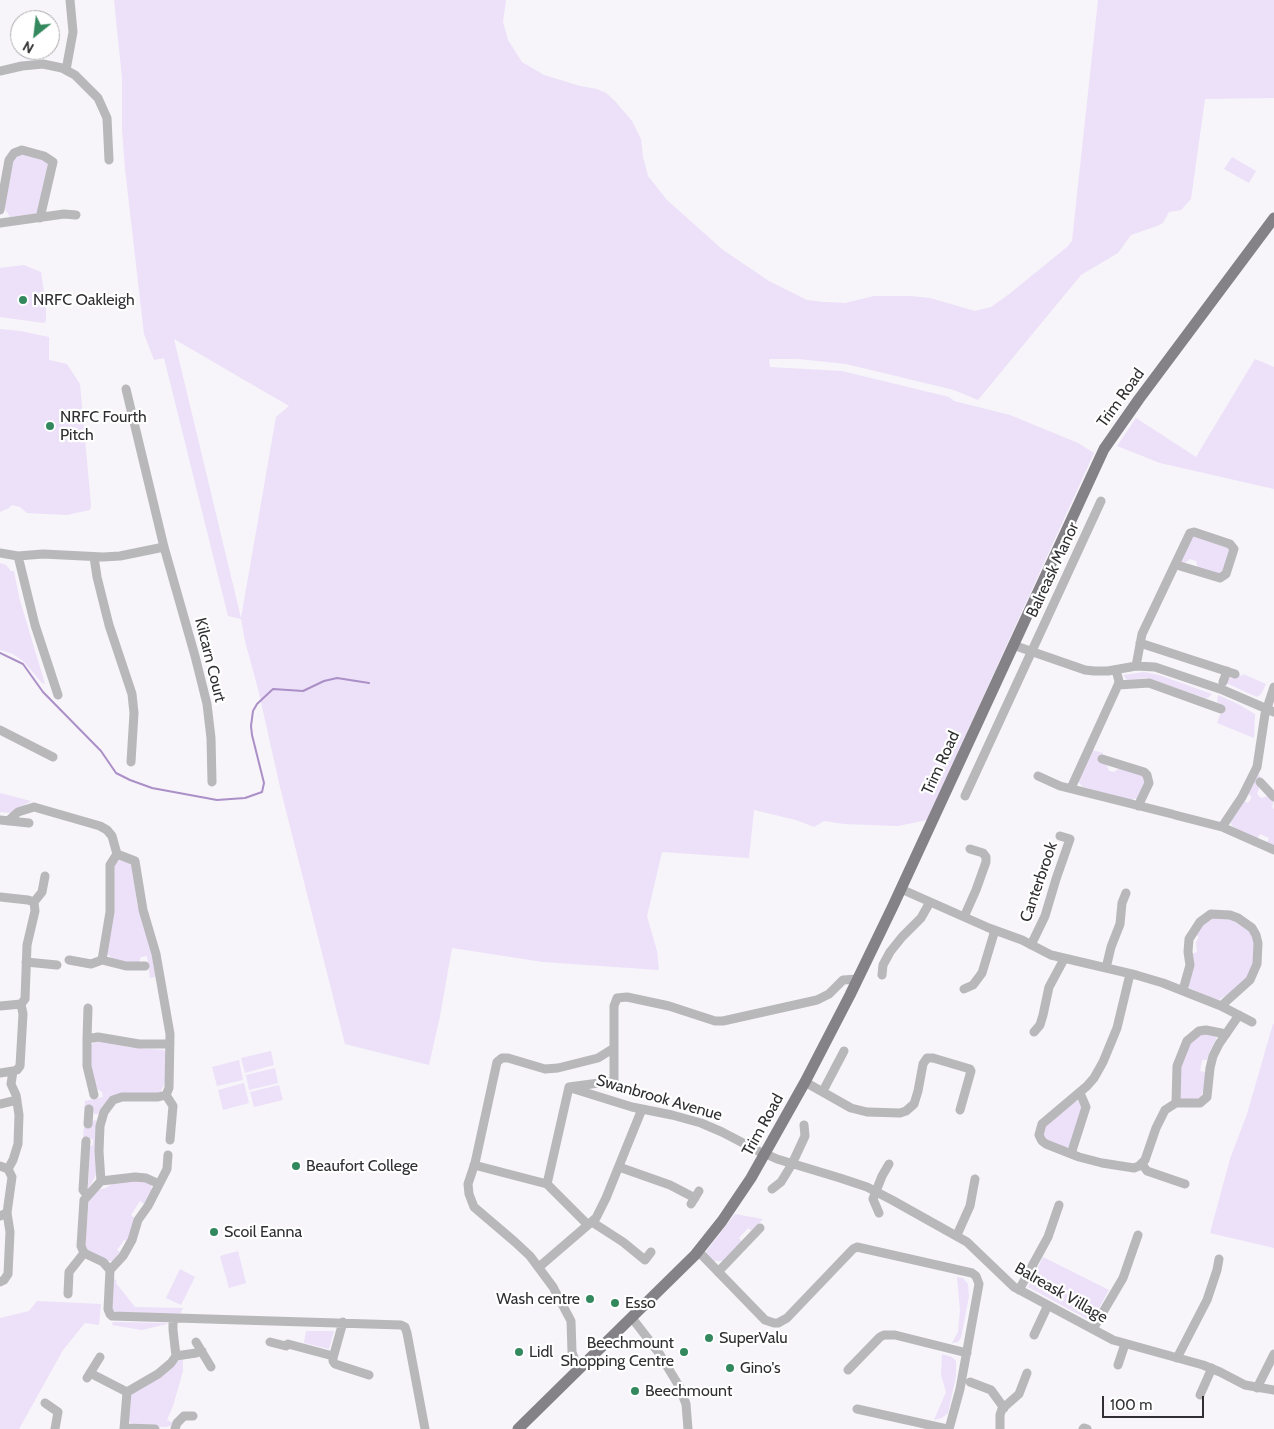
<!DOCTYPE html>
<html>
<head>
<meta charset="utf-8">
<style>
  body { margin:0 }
  #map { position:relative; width:1274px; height:1429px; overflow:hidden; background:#f7f4fa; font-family:Cabin,sans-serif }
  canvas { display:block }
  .north { position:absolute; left:10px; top:10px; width:50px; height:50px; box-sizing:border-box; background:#fff; border:1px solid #acacad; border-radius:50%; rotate:209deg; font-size:14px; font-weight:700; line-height:20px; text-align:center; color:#302f31 }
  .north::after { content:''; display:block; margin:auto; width:18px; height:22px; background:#33895d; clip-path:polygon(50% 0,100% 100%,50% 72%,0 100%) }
  .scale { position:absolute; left:1102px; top:1396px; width:102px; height:22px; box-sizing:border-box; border:2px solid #302f31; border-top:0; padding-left:6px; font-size:15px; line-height:18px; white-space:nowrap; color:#302f31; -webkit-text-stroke:4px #fff; paint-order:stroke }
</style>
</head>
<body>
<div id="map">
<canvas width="1274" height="1429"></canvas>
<div class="north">N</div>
<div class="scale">100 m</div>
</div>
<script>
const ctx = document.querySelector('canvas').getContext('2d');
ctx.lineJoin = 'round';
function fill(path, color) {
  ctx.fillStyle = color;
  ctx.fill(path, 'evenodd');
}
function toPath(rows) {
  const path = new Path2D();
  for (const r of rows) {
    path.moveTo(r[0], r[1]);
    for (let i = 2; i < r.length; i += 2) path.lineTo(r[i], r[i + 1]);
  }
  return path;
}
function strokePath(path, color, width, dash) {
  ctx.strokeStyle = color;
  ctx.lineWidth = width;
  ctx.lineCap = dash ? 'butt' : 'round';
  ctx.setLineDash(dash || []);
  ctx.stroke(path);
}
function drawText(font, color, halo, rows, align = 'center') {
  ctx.font = font + ' Cabin,sans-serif';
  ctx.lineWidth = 4.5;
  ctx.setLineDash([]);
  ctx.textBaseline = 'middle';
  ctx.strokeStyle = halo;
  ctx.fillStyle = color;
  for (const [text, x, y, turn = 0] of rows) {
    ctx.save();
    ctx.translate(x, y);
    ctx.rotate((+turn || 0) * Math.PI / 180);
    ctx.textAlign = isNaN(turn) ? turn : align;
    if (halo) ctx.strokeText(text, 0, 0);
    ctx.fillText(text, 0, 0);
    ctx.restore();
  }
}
fill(toPath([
  [114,0,506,0,503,22,508,40,522,62,544,75,580,86,597,89,606,93,615,101,632,121,641,139,643,157,648,176,667,200,723,250,769,281,807,300,824,302,845,303,874,296,910,296,930,298,975,311,991,307,1008,295,1067,247,1072,241,1098,0,1274,0,1274,98,1205,99,1191,199,1181,210,1169,212,1163,223,1157,226,1131,235,1118,253,1081,275,978,400,954,390,846,364,798,359,769,359,770,367,842,371,949,397,954,401,1010,415,1078,443,1094,453,927,820,898,826,844,824,824,821,814,827,796,820,754,810,749,858,662,852,647,916,657,951,659,970,543,962,452,948,440,1016,429,1065,345,1044,280,787,258,689,245,641,241,619,228,616,164,358,154,360,144,334,125,169,122,129,122,78],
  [174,339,289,406,276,417,241,618],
  [21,154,44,160,49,163,38,212,35,214,10,217,5,209,5,202,14,158,16,155],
  [1232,157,1256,171,1249,183,1224,169],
  [24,265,41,272,46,306,46,320,44,323,0,317,0,268],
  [0,329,20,331,49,337,49,360,67,364,80,384,91,505,90,510,67,515,27,513,20,507,12,505,9,508,0,512],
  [1255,359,1274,367,1274,489,1160,463,1117,446,1136,418,1196,457],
  [1193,536,1228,547,1230,549,1224,571,1218,574,1198,568,1196,561,1190,559,1185,563,1179,561],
  [0,563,6,565,11,571,14,571,19,597,45,684,42,683,23,661,13,654,0,650],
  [1144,672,1159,675,1212,694,1208,698,1205,698,1146,678,1127,680,1123,675],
  [1236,674,1242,676,1243,674,1266,684,1261,694,1257,697,1226,683,1228,679,1234,677],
  [1218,695,1236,703,1255,714,1254,738,1217,723,1223,707,1217,701],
  [1092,750,1103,753,1101,762,1106,763,1109,771,1114,772,1120,768,1141,775,1145,778,1145,782,1137,798,1131,800,1083,787,1079,783,1079,780],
  [1258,774,1262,779,1257,794,1261,798,1268,796,1274,800,1272,807,1274,809,1274,847,1267,843,1269,838,1260,834,1257,839,1233,827,1230,822,1244,801,1248,803,1252,797,1248,794],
  [0,793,31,801,11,813,0,812],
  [118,860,128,861,132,865,137,904,152,956,156,977,150,978,147,956,141,957,139,962,126,963,113,959,105,952,112,868],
  [1212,917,1230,918,1247,927,1254,940,1254,961,1247,978,1237,988,1217,1001,1188,987,1191,954,1197,952,1196,942,1199,937,1195,934,1204,921],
  [1273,1024,1274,1024,1274,1248,1210,1233,1230,1159,1247,1114],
  [1208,1033,1217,1037,1209,1053,1207,1060,1202,1060,1200,1071,1205,1072,1205,1086,1201,1096,1197,1099,1186,1101,1180,1098,1177,1083,1186,1048,1195,1037],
  [97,1041,118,1044,127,1047,164,1050,166,1052,166,1081,161,1091,158,1094,126,1093,98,1114,94,1114,92,1107,84,1108,85,1101,103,1097,102,1092,97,1089,90,1068,91,1045],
  [271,1051,274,1065,245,1073,241,1058],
  [239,1060,243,1080,217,1086,212,1067],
  [275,1068,278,1083,249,1090,246,1075],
  [244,1083,249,1103,223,1110,218,1090],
  [279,1085,283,1100,254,1107,250,1092],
  [1078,1101,1082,1106,1071,1143,1068,1147,1063,1149,1043,1139,1042,1129,1074,1102],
  [94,1120,98,1121,96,1175,88,1189,90,1147,93,1145,93,1139,83,1138,84,1126,90,1126],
  [122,1180,146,1181,151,1185,152,1189,144,1204,140,1201,131,1215,135,1218,128,1241,124,1240,117,1250,120,1252,120,1255,113,1261,107,1261,87,1250,85,1244,89,1199,98,1190,106,1188,115,1182],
  [735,1214,763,1219,752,1231,748,1228,739,1238,742,1242,724,1261,712,1261,705,1253],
  [238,1251,246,1283,229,1288,220,1256],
  [1043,1257,1109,1290,1093,1319,1087,1319,1028,1287],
  [180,1269,195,1277,181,1305,166,1298],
  [112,1277,117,1281,116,1283,135,1307,183,1308,180,1314,118,1312,113,1311,111,1306],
  [957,1277,963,1278,968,1284,969,1296,961,1338,958,1342,952,1343,958,1332,960,1310],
  [37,1301,101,1304,99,1325,85,1323,63,1350,19,1429,0,1429,0,1318,29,1311],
  [113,1322,167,1323,167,1324,142,1330,112,1325],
  [306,1331,334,1331,329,1349,304,1343],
  [942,1354,952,1357,956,1361,956,1376,948,1413,942,1418,934,1420,946,1392,941,1375],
  [183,1359,183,1371,173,1406,167,1420,173,1423,173,1425,165,1427,135,1425,131,1423,128,1420,130,1395,178,1361]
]), '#ece1f8');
strokePath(toPath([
  [0,653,23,664,43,692,101,751,116,773,130,780,152,788,217,800,245,798,262,792,264,783,252,735,251,726,253,711,257,704,273,689,303,691,324,681,337,678,369,683]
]), '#ab8fc7', 2);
strokePath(toPath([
  [66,70,73,32,70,0],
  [0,71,22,66,43,64,62,68,75,75,98,98,107,118,109,160],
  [0,210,9,160,14,153,22,150,44,156,53,162,40,218],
  [0,223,64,214,76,215],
  [126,389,164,547,195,656,207,704,211,738,212,782],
  [0,553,18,556,43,554,103,557,120,556,164,547],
  [18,556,35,625,58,695],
  [94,557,97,577,109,625,132,694,134,713,131,762],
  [1140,643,1235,674],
  [1013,645,1085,670,1094,671,1108,671,1136,666,1155,667,1223,690,1274,712],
  [1136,666,1142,634,1190,533,1194,532,1230,544,1234,549,1226,574,1220,578,1180,566],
  [1223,682,1227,671],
  [1118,685,1149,683,1221,709],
  [0,730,53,757],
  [1102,759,1144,772,1147,775,1149,783,1138,806],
  [1038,776,1060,786,1172,814],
  [1260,782,1274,797],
  [1071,788,1118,685,1119,681,1116,670],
  [965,796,1101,501],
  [1175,815,1222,827,1274,850],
  [0,820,29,823],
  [8,821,18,812,34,807,100,826,107,830,112,836,117,854,110,865,110,912,102,960,126,966,145,966],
  [1222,827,1242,797,1257,767,1265,714,1274,687],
  [117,854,135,861,143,910,156,954,170,1034,169,1088,166,1095,173,1106,170,1140],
  [901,889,989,928,1022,940,1051,955,1136,975,1163,983,1221,1006,1252,1022],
  [0,897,28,900,34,902],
  [34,902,42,892,45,876],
  [964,917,976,890,986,862,986,857,983,853,970,849],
  [1031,945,1045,916,1056,879,1070,839,1060,836],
  [69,960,91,964,102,960],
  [26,962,57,965],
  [1106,968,1111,947,1120,924,1122,903,1126,893],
  [1130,974,1117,1028,1103,1062,1094,1078,1087,1086,1042,1124,1039,1135,1042,1141,1046,1144,1079,1157,1102,1163,1134,1168,1139,1166,1145,1160,1156,1128,1165,1110,1176,1103,1200,1103,1207,1097,1210,1068,1213,1056,1219,1044,1239,1015],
  [882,975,883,965,890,952,902,937,921,918,930,902],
  [964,989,973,985,982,973,995,930],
  [1183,990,1190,965,1188,952,1189,939,1200,922,1211,914,1230,915,1238,918,1252,928,1256,935,1258,943,1257,964,1250,980,1221,1006],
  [0,1006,21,1004,25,999,27,945,35,911,34,902],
  [1034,1032,1040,1025,1043,1015,1049,987,1064,959],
  [87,1039,88,1008],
  [0,1073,13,1071],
  [805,1082,851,1108,867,1112,900,1113,906,1111,914,1104,918,1091,923,1064,927,1058,933,1058,970,1069,971,1071,960,1110],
  [569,1087,614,1081,614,1006,617,998,627,997,669,1006,715,1021,723,1021,817,1000,829,994,843,980,858,979],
  [571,1088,632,1107,672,1115,701,1123,722,1132,766,1155],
  [823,1091,844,1051],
  [94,1095,87,1066,87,1039,98,1037,139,1044,170,1044],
  [1176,1103,1177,1066,1187,1041,1199,1031,1206,1030,1226,1034],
  [0,1104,17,1100],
  [88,1124,89,1109],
  [86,1141,83,1190,87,1195],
  [766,1154,777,1159,840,1178,867,1187,892,1200,967,1242,1014,1287,1113,1340,1203,1365,1220,1372,1245,1385,1274,1390],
  [1071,1154,1086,1107,1080,1093],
  [168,1155,167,1169,148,1206,138,1220,132,1240,123,1256,110,1270,108,1309,110,1314,112,1316,401,1325,405,1327,407,1333,425,1429],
  [1142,1164,1147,1171,1185,1184],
  [474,1165,547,1184,588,1225],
  [0,1166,8,1169,12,1177,7,1213,0,1216],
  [619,1167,670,1185,695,1198],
  [8,1169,13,1160,18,1144,19,1115,16,1095,11,1084,13,1071,17,1070,20,1066,23,1014,21,1004],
  [101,1181,84,1200,81,1246,84,1253,103,1262,110,1270],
  [159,1184,146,1178,135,1177,101,1181,99,1151,100,1126,104,1112,113,1100,122,1097,158,1097,166,1095],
  [547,1184,569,1087],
  [772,1189,781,1182,792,1164,805,1136,804,1125],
  [691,1204,699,1191],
  [879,1213,873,1199,882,1176,889,1164],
  [592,1222,623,1242,645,1260,651,1252],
  [957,1235,970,1206,975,1179],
  [698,1251,765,1320,774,1323,778,1323,787,1318,853,1249,857,1247,972,1273,976,1276,979,1284,960,1389,949,1429],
  [539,1267,596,1218,606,1198,642,1109],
  [718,1272,760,1228],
  [0,1282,4,1280,8,1274,10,1232,7,1213],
  [1019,1290,1048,1237,1059,1205],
  [68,1294,69,1272,84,1253],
  [632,1318,659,1353,679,1386,686,1404,688,1429],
  [343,1322,333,1358,333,1361,335,1364,369,1375],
  [1093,1329,1123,1278,1138,1235],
  [1034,1335,1048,1305],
  [196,1342,211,1367],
  [270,1342,286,1346,288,1344,333,1356],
  [176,1356,196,1353,202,1351],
  [1177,1358,1207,1300,1217,1270,1219,1259],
  [1118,1365,1125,1344],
  [580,1367,576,1363,572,1352,571,1321,553,1287,530,1256,515,1242,474,1207,469,1194,468,1184,475,1163,497,1062,502,1058,508,1058,545,1069,558,1068,598,1058,614,1048],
  [848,1370,880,1337,884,1335,895,1335,967,1353],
  [90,1373,127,1392],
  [87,1378,100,1357],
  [970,1382,991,1390,1004,1408],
  [1257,1388,1274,1354],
  [1200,1395,1212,1368],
  [45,1403,58,1412,55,1429],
  [857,1409,947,1429],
  [124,1428,155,1429],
  [124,1429,127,1392,158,1374,171,1363,176,1356,173,1330,173,1318],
  [175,1429,177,1423,184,1416,193,1416],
  [1000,1429,1000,1415,1002,1409,1019,1394,1027,1373],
  [1083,1429,1084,1428,1087,1429]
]), '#b8b7b9', 9);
strokePath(toPath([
  [518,1429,695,1255,722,1221,751,1178,805,1082,850,995,893,906,1104,449,1139,399,1274,218]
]), '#848287', 11);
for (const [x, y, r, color] of [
  [23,300,5,"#33895d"],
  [50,426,5,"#33895d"],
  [296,1166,5,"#33895d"],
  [214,1232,5,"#33895d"],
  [590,1299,5,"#33895d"],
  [615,1303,5,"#33895d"],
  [709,1338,5,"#33895d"],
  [519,1352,5,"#33895d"],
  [684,1352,5,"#33895d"],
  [730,1368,5,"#33895d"],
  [635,1391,5,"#33895d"]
]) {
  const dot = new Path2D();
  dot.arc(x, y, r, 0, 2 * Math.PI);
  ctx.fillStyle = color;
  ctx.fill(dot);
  strokePath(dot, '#fff', 2);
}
drawText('16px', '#302f31', '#fff', [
  ["NRFC Oakleigh",33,300],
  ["NRFC Fourth",60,417],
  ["Pitch",60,435],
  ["Beaufort College",306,1166],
  ["Scoil Eanna",224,1232],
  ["Wash centre",580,1299,"right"],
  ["Esso",625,1303],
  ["SuperValu",719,1338],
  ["Beechmount",674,1343,"right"],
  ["Shopping Centre",674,1361,"right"],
  ["Lidl",529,1352],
  ["Gino's",740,1368],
  ["Beechmount",645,1391]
], 'left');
drawText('16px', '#302f31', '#fff', [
  ["Trim Road",1121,398,-54],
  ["Balreask Manor",1053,570,-65],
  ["Kilcarn Court",210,660,76],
  ["Trim Road",941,763,-65],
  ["Canterbrook",1039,882,-71],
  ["Swanbrook Avenue",659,1098,16],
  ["Trim Road",763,1125,-61],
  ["Balreask Village",1061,1293,30]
]);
</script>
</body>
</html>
